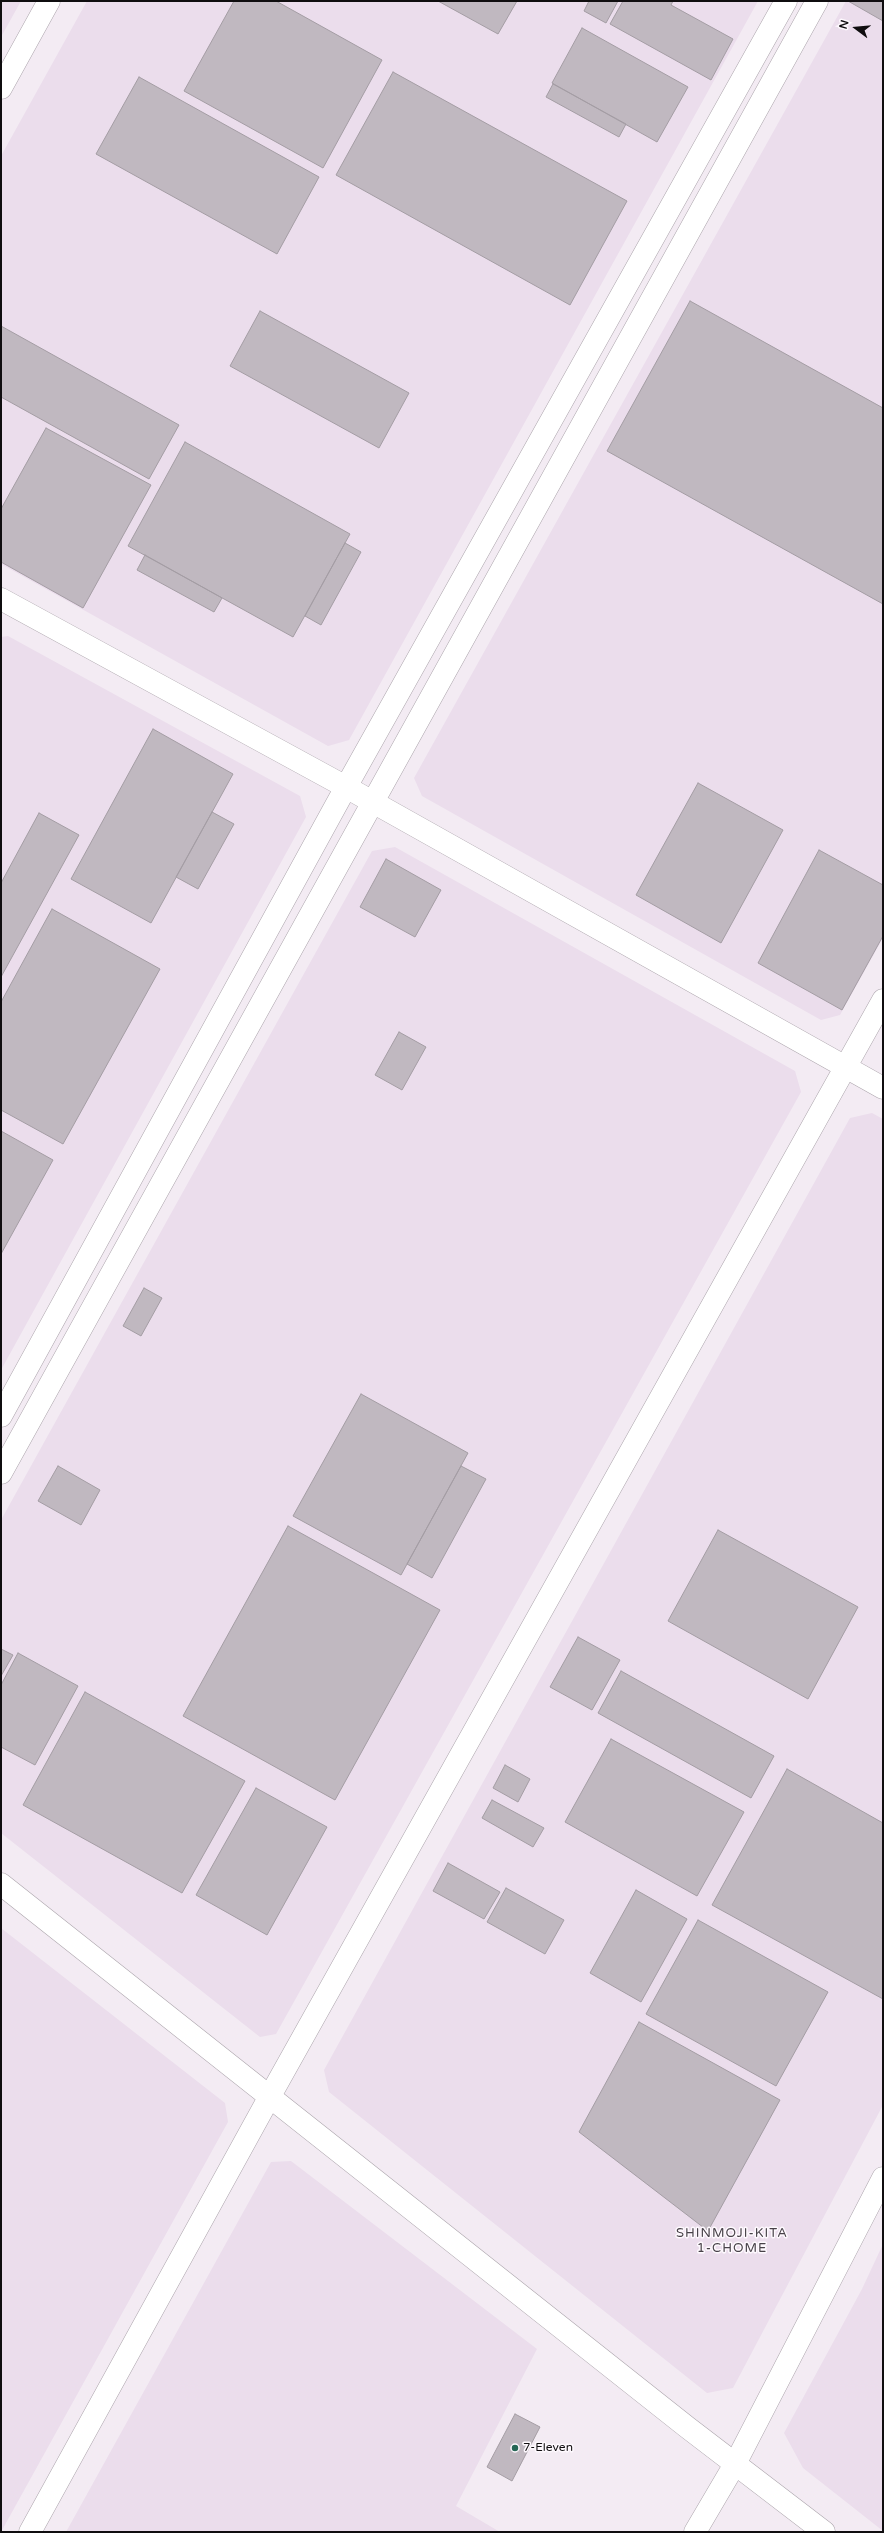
<!DOCTYPE html>
<html>
<head>
<meta charset="utf-8">
<style>
  body { margin:0 }
  #map { position:relative; width:884px; height:2533px; overflow:hidden; background:#f3ebf3; font-family:"Varela Round",sans-serif }
  canvas { display:block }
  .frame { position:absolute; inset:0; border:2px solid #0f0d0f; pointer-events:none }
  .north { position:absolute; left:836px; top:8px; width:40px; height:40px; -webkit-text-stroke:3px #fef9fe; paint-order:stroke; rotate:286deg; font-size:11px; font-weight:700; line-height:16px; text-align:center; color:#0f0d0f }
  .north::after { content:''; display:block; margin:auto; width:14px; height:18px; background:#0f0d0f; clip-path:polygon(50% 0,100% 100%,50% 72%,0 100%) }
</style>
</head>
<body>
<div id="map">
<canvas width="884" height="2533"></canvas>
<div class="frame"></div>
<div class="north">N</div>
</div>
<script>
const ctx = document.querySelector('canvas').getContext('2d');
ctx.lineJoin = 'round';
function fill(path, color) {
  ctx.fillStyle = color;
  ctx.fill(path, 'evenodd');
}
function toPath(rows) {
  const path = new Path2D();
  for (const r of rows) {
    path.moveTo(r[0], r[1]);
    for (let i = 2; i < r.length; i += 2) path.lineTo(r[i], r[i + 1]);
  }
  return path;
}
function strokePath(path, color, width, dash) {
  ctx.strokeStyle = color;
  ctx.lineWidth = width;
  ctx.lineCap = dash ? 'butt' : 'round';
  ctx.setLineDash(dash || []);
  ctx.stroke(path);
}
function drawText(font, color, halo, rows, align = 'center') {
  ctx.font = font + ' "Varela Round",sans-serif';
  ctx.lineWidth = 3;
  ctx.setLineDash([]);
  ctx.textBaseline = 'middle';
  ctx.strokeStyle = halo;
  ctx.fillStyle = color;
  for (const [text, x, y, turn = 0] of rows) {
    ctx.save();
    ctx.translate(x, y);
    ctx.rotate((+turn || 0) * Math.PI / 180);
    ctx.textAlign = isNaN(turn) ? turn : align;
    if (halo) ctx.strokeText(text, 0, 0);
    ctx.fillText(text, 0, 0);
    ctx.restore();
  }
}
fill(toPath([
  [1,1,21,1,1,37],
  [87,1,758,1,349,740,328,746,1,564,1,156],
  [846,1,883,1,883,938,840,1015,821,1020,422,796,414,778],
  [8,636,300,796,306,817,1,1370,1,637],
  [395,847,795,1071,801,1092,276,2034,260,2037,1,1833,1,1520,372,851],
  [872,1113,883,1119,883,2105,733,2388,707,2393,329,2092,324,2070,850,1118],
  [1,1928,225,2103,228,2122,1,2532],
  [291,2161,537,2349,456,2506,500,2532,66,2532,271,2162],
  [883,2244,883,2531,803,2468,784,2433,862,2289]
]), '#ebddec');
const building = toPath([
  [234,1,276,1,382,60,323,168,184,91,234,1],
  [438,1,517,1,498,34,438,1],
  [589,1,618,1,606,23,584,11,589,1],
  [623,1,673,1,671,5,733,39,711,80,610,24,623,1],
  [848,1,883,1,883,21,848,1],
  [582,28,688,87,657,142,552,83,582,28],
  [393,72,627,201,570,305,336,175,393,72],
  [139,77,319,177,277,254,96,154,139,77],
  [553,84,626,124,619,137,546,97,553,84],
  [690,301,883,408,883,604,607,451,690,301],
  [260,311,409,393,379,448,230,366,260,311],
  [1,326,179,425,149,479,1,397,1,326],
  [46,428,151,485,83,608,1,562,1,509,46,428],
  [185,442,350,534,293,637,128,546,185,442],
  [345,543,361,552,321,625,305,616,345,543],
  [145,555,222,598,214,612,137,570,145,555],
  [153,729,233,774,151,923,71,879,153,729],
  [698,783,783,830,721,943,636,895,698,783],
  [212,812,234,824,198,889,176,877,212,812],
  [39,813,79,835,1,977,1,883,39,813],
  [819,850,883,885,883,936,842,1010,758,963,819,850],
  [386,859,441,890,415,937,360,907,386,859],
  [52,909,160,969,63,1144,1,1110,1,1002,52,909],
  [399,1032,426,1047,402,1090,375,1075,399,1032],
  [1,1131,53,1160,1,1254,1,1131],
  [144,1288,162,1298,141,1336,123,1326,144,1288],
  [361,1394,468,1453,401,1575,293,1516,361,1394],
  [58,1466,100,1490,81,1525,38,1501,58,1466],
  [461,1466,486,1479,432,1578,407,1564,461,1466],
  [288,1526,440,1610,335,1800,183,1716,288,1526],
  [718,1530,858,1607,808,1699,668,1621,718,1530],
  [578,1637,620,1660,592,1710,550,1687,578,1637],
  [1,1649,13,1655,1,1676,1,1649],
  [18,1653,78,1686,35,1765,1,1747,1,1685,18,1653],
  [621,1671,774,1756,751,1798,598,1713,621,1671],
  [85,1692,245,1781,182,1893,23,1805,85,1692],
  [611,1739,744,1812,697,1896,565,1822,611,1739],
  [505,1765,530,1779,518,1802,493,1788,505,1765],
  [787,1769,883,1823,883,1999,712,1905,787,1769],
  [256,1788,327,1827,267,1935,196,1895,256,1788],
  [492,1800,544,1828,533,1847,482,1818,492,1800],
  [448,1863,500,1892,484,1919,433,1891,448,1863],
  [506,1888,564,1920,545,1954,487,1922,506,1888],
  [636,1890,687,1919,641,2002,590,1973,636,1890],
  [698,1920,828,1992,776,2086,646,2014,698,1920],
  [639,2022,780,2100,708,2231,579,2132,639,2022],
  [515,2414,540,2427,512,2481,487,2467,515,2414]
]);
fill(building, '#c0b8c0');
strokePath(building, '#a49da4', 1);
const minor = toPath([
  [1,88,49,1],
  [1,599,346,787,883,1088],
  [1,1416,346,787,786,1],
  [1,1473,817,1],
  [1,1884,687,2427,824,2532],
  [30,2532,270,2096,883,1000],
  [695,2532,735,2464,883,2178]
]);
strokePath(minor, '#aba4ab', 23);
strokePath(minor, '#fff', 22);
for (const [x, y, r, color] of [
  [515,2448,4,"#246654"]
]) {
  const dot = new Path2D();
  dot.arc(x, y, r, 0, 2 * Math.PI);
  ctx.fillStyle = color;
  ctx.fill(dot);
  strokePath(dot, '#fef9fe', 1.5);
}
drawText('12px', '#0f0d0f', '#fef9fe', [
  ["7-Eleven",523,2448]
], 'left');
ctx.letterSpacing = '1px';
drawText('13px', '#484249', '#fef9fe', [
  ["SHINMOJI-KITA",732,2234],
  ["1-CHOME",732,2249]
]);
ctx.letterSpacing = '0px';
</script>
</body>
</html>
